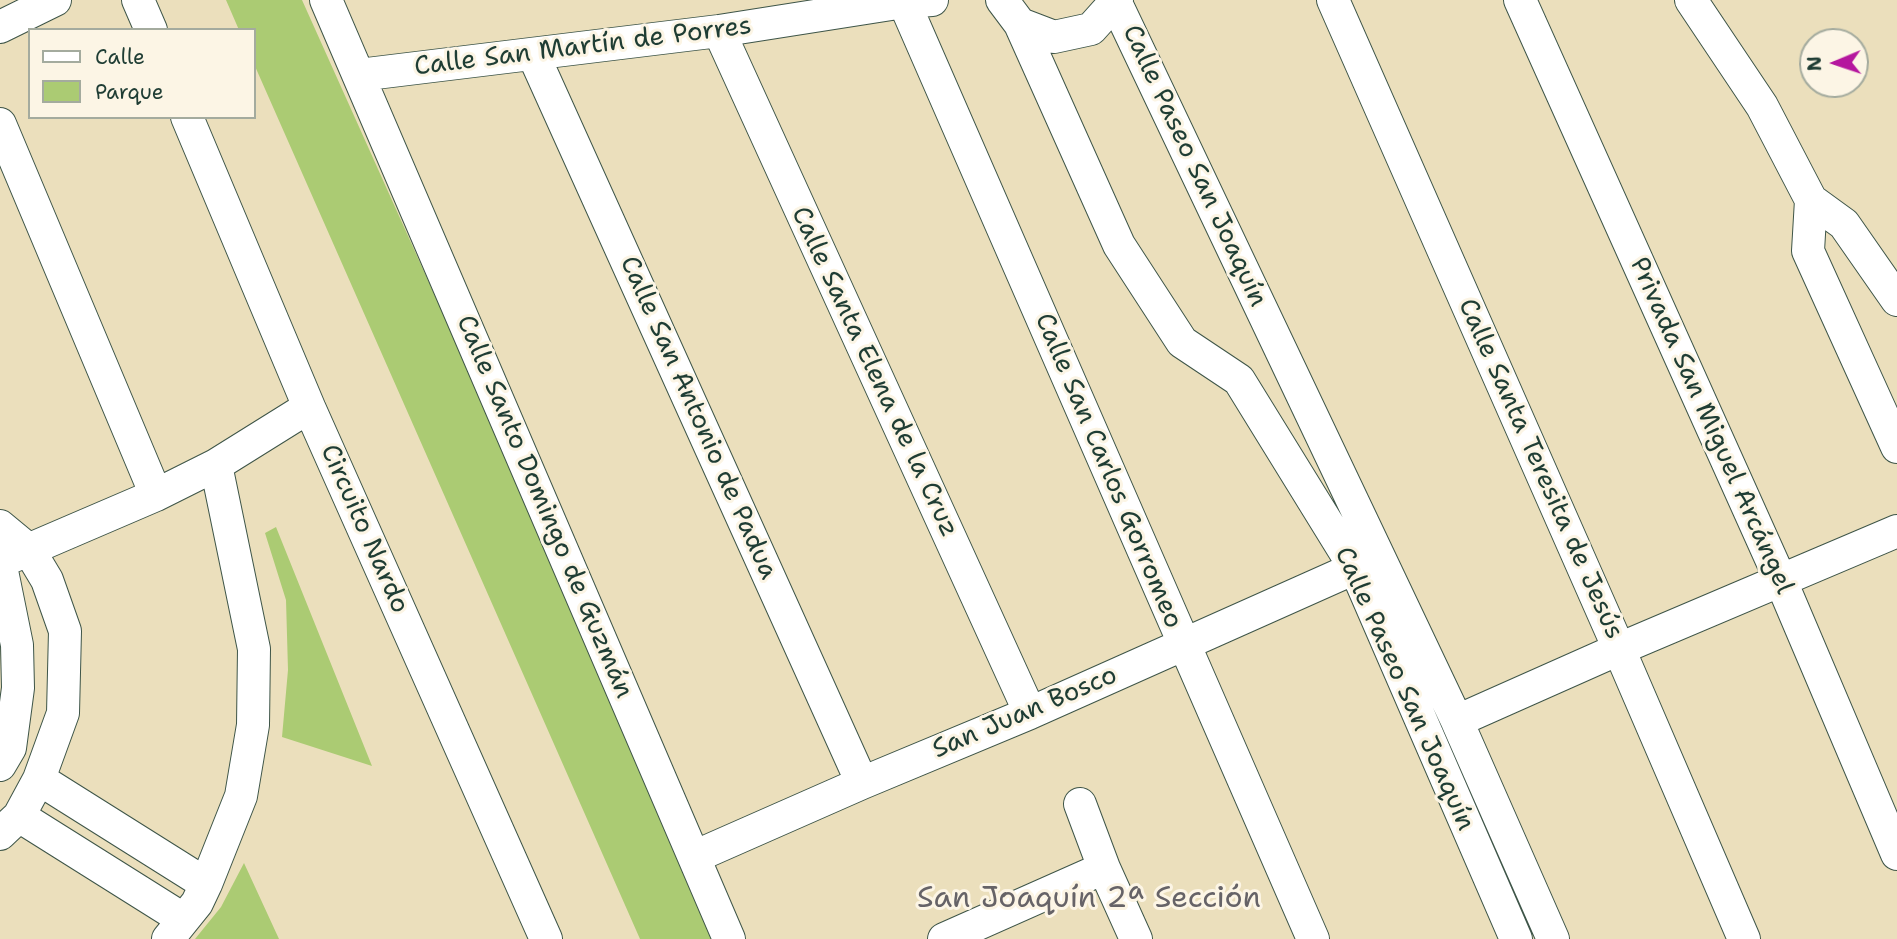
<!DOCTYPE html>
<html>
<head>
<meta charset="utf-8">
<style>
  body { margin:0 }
  #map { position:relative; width:1897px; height:939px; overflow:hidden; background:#ebdfbc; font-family:"Shantell Sans",sans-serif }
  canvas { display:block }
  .legend { position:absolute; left:28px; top:28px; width:228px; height:91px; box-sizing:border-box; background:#fcf5e5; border:2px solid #a4ab9e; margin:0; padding:9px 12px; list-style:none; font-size:21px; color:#1f3d34 }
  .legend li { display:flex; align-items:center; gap:14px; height:35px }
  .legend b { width:35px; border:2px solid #a4ab9e }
  .north { position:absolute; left:1799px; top:28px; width:70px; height:70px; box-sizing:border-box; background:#fcf5e5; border:2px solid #a4ab9e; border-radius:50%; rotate:268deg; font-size:19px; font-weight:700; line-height:28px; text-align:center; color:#1f3d34 }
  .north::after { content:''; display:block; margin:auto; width:24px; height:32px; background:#b5179e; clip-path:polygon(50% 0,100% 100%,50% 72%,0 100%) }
</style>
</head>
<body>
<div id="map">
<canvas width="1897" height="939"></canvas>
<ul class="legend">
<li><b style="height:9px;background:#fff"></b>Calle</li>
<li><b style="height:19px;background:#abcb73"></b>Parque</li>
</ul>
<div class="north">N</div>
</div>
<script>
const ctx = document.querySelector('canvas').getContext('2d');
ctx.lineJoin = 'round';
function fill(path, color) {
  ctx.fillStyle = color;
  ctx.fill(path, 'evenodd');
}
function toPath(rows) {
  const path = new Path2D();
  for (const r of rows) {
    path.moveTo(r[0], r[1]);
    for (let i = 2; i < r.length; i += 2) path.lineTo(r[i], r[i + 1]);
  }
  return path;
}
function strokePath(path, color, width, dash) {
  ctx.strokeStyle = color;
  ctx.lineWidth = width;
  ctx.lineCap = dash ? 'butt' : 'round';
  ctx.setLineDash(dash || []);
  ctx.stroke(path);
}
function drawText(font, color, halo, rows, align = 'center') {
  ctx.font = font + ' "Shantell Sans",sans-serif';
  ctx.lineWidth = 6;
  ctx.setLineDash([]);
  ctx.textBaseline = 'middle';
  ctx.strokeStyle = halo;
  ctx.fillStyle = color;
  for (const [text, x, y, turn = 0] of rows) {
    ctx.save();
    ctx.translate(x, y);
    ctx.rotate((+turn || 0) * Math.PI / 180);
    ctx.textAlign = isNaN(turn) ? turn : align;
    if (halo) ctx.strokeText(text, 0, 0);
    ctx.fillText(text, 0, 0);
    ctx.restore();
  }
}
fill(toPath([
  [226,0,302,0,724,939,640,939,254,64,254,30,239,30],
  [276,527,372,766,282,737,288,670,286,600,265,533],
  [244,863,279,939,195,939,221,907]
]), '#abcb73');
const minor = toPath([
  [138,0,151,30],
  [326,0,729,939],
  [1002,0,1020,24,1054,37,1091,29,1117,0],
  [1333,0,1619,649,1744,939],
  [1520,0,1781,581,1897,854],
  [1691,0,1762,106,1811,200,1808,251,1897,447],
  [904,2,1313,939],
  [1116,3,1457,721,1553,939],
  [1020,24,1119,245,1182,342,1239,380,1355,568,1516,939],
  [0,27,55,0],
  [719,31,1030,713],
  [533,54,862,783],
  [359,75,719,31,904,2,932,0],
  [187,117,309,407,546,939],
  [0,124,156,495],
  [1811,200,1844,224,1897,300],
  [0,526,29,550,47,580,65,631,63,713,39,779,19,816,0,834],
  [0,561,17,645,18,688,10,748,0,765],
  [0,562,156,495,216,465,309,407],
  [1457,721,1619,649,1897,531],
  [39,779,206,884],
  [1080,804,1104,868,1136,939],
  [19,816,183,919],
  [694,857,862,783,1030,713,1355,568],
  [168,939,197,903,206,884,241,796,253,725,254,649,216,465],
  [944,939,1104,868]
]);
strokePath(minor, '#3e5548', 34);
strokePath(minor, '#fff', 32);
drawText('26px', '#1f3d34', '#fcf5e5', [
  ["Calle San Martín de Porres",583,47,-7],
  ["Calle Paseo San Joaquín",1194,166,65],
  ["Calle Santa Elena de la Cruz",874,372,65],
  ["Calle San Antonio de Padua",698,418,66],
  ["Privada San Miguel Arcángel",1711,426,66],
  ["Calle Santa Teresita de Jesús",1540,469,66],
  ["Calle San Carlos Gorromeo",1108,471,67],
  ["Calle Santo Domingo de Guzmán",544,507,67],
  ["Circuito Nardo",364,529,66],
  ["Calle Paseo San Joaquín",1404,689,66],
  ["San Juan Bosco",1025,713,-23]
]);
drawText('30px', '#666367', '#fcf5e5', [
  ["San Joaquín 2ª Sección",1089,899]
]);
</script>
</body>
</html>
